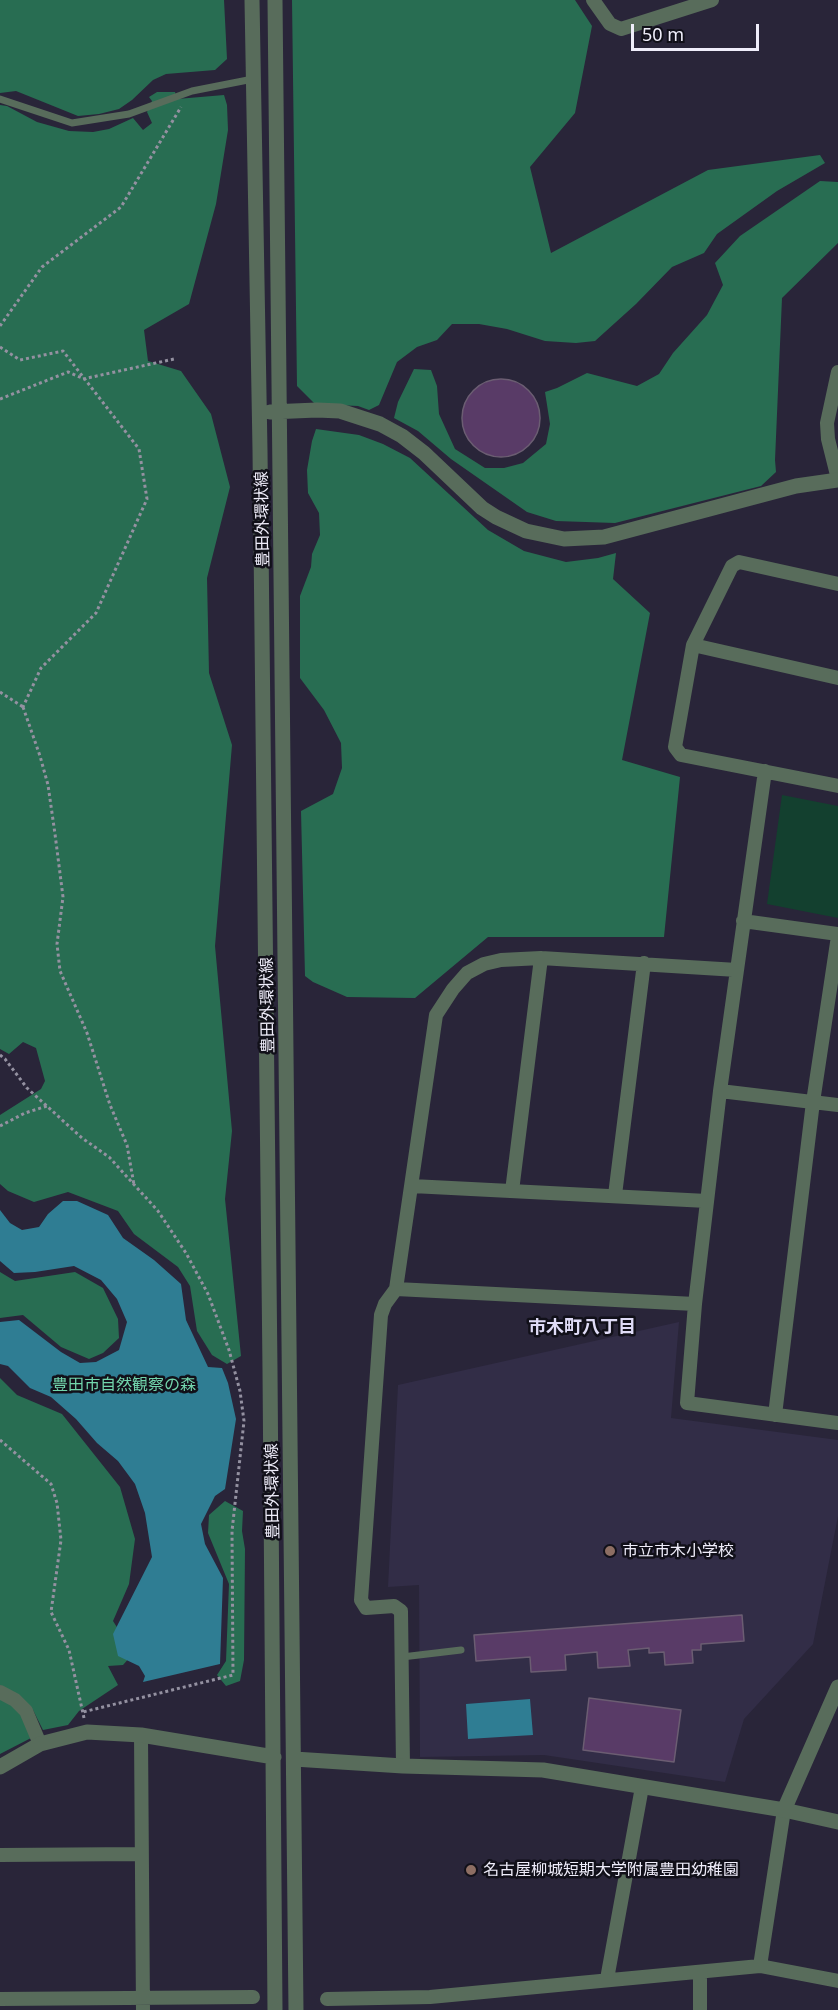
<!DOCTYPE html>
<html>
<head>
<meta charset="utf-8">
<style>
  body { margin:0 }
  #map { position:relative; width:838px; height:2010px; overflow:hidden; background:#292539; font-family:"Noto Sans",sans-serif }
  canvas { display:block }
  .scale { position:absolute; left:631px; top:24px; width:128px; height:27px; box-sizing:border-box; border:3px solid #efedfa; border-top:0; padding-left:8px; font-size:18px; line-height:21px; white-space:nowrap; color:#efedfa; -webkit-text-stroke:4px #111019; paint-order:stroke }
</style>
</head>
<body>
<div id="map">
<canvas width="838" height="2010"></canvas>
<div class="scale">50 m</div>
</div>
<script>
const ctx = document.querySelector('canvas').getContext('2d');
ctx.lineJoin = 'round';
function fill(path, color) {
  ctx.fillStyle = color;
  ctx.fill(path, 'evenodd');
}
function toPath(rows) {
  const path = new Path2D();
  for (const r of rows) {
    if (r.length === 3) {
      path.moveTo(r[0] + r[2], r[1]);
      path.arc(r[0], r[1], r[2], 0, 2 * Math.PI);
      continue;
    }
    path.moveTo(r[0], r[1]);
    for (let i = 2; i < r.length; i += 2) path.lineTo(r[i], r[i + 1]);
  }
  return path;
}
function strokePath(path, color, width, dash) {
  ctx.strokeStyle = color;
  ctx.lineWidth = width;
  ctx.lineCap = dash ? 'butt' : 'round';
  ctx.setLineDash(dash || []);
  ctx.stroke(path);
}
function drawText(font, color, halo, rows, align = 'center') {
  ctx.font = font + ' "Noto Sans","Noto Sans JP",sans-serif';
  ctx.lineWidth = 5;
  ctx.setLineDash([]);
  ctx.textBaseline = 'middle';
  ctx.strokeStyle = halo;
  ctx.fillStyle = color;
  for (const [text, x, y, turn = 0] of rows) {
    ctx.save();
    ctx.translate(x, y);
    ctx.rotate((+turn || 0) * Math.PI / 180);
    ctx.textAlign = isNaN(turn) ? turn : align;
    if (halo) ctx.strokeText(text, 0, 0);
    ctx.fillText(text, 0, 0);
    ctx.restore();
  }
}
fill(toPath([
  [679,1322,671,1418,838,1440,838,1516,813,1644,744,1719,725,1782,544,1755,420,1757,419,1585,388,1587,398,1385]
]), '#322d47');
fill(toPath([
  [782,795,838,806,838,918,767,904]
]), '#13402f');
fill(toPath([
  [0,0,224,0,227,59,215,70,166,74,153,80,132,100,119,109,99,114,78,116,16,91,0,93],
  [292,0,575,0,592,26,575,113,530,167,551,253,708,170,820,155,825,163,777,191,717,234,704,253,672,267,636,304,595,341,576,343,545,341,507,329,479,324,452,324,437,340,417,347,397,362,379,405,369,410,358,406,315,404,297,386],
  [157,92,175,92,177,99,224,95,227,105,228,130,216,204,189,304,144,330,148,361,181,371,211,414,230,487,207,578,209,673,232,745,215,946,232,1131,225,1199,241,1356,227,1364,212,1355,197,1331,190,1286,178,1267,134,1234,118,1211,68,1192,34,1202,8,1191,0,1184,0,1115,41,1089,45,1081,36,1048,23,1042,9,1054,0,1049,0,105,7,106,37,122,69,131,93,132,109,129,133,118,143,130,152,123,147,112,152,101,149,97],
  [820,181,838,182,838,243,782,298,775,460,776,472,761,486,615,523,556,521,527,512,451,459,418,431,394,418,398,402,414,369,431,370,437,386,439,414,455,449,485,468,504,468,523,463,546,444,550,424,545,392,557,388,587,373,637,386,659,374,673,353,707,315,723,285,715,263,740,236],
  [316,429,359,435,383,444,410,458,488,530,524,551,566,562,598,558,616,553,613,579,650,613,622,760,680,777,664,937,488,937,415,998,347,997,313,982,305,976,301,811,333,794,342,768,341,743,324,710,300,678,300,596,311,567,312,554,320,535,319,513,308,493,307,470,312,441],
  [0,1272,15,1281,75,1272,103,1288,118,1319,119,1338,103,1353,89,1359,61,1347,23,1315,0,1318],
  [0,1378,17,1395,62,1414,120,1487,135,1539,129,1584,113,1621,125,1640,131,1656,123,1665,108,1666,118,1685,79,1711,68,1725,43,1730,33,1710,22,1698,0,1685],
  [225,1501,243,1511,242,1531,245,1549,244,1660,240,1681,226,1686,217,1675,226,1661,229,1584,208,1533,209,1515],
  [0,1696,25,1716,31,1738,0,1754]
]), '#286d52');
fill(toPath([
  [63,1201,77,1201,108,1215,123,1238,154,1260,181,1284,186,1320,208,1367,222,1368,228,1383,236,1419,225,1489,215,1496,201,1524,205,1544,223,1578,220,1664,143,1682,145,1676,139,1666,118,1656,113,1634,152,1557,145,1513,135,1484,118,1461,97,1443,76,1419,51,1397,30,1388,8,1366,0,1364,0,1322,19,1320,61,1352,80,1363,96,1362,119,1350,127,1322,117,1299,101,1280,74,1266,35,1272,14,1273,0,1261,0,1210,10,1223,22,1230,39,1227,48,1214],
  [530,1699,533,1735,468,1739,466,1704]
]), '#2f7d93');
const building = toPath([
  [501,418,39],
  [742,1615,744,1641,701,1644,701,1650,692,1650,693,1663,665,1665,664,1652,649,1653,649,1648,628,1650,630,1666,598,1668,597,1652,565,1655,566,1670,531,1672,530,1657,476,1661,474,1635,742,1615],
  [589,1698,681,1710,674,1762,583,1750,589,1698]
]);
fill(building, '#593b67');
strokePath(building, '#6b5d72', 1.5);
strokePath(toPath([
  [0,326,42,267,121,207,181,107],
  [0,347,20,360,63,351,139,449,147,499,96,613,41,668,23,707],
  [83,379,174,359],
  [0,399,68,372,82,378],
  [0,692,23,707],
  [23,707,40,756,48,785,55,834,63,897,57,944,60,971,87,1033,110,1105,127,1145,134,1185],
  [0,1055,5,1059,27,1088,82,1138,109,1157,158,1211,186,1253,208,1294,229,1350,240,1391,244,1421,232,1531,233,1675,83,1712],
  [0,1126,25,1113,47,1106],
  [0,1440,51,1484,57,1503,61,1540,51,1612,69,1650,84,1718]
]), '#9491a1', 3, [3, 3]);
strokePath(toPath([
  [0,99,72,123,129,114,192,91,253,79],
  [402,1657,461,1650]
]), '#586c5b', 7);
strokePath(toPath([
  [593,0,610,24,621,29,712,0],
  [838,372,827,423,828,439,838,479],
  [838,584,739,562,732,566,693,645,675,747,681,755,838,786],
  [693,645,838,678],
  [765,771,720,1091,695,1304,687,1403,838,1423],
  [743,921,838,934],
  [720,1091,838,1105],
  [412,1186,707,1201],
  [512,1191,541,958],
  [615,1195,644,963],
  [396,1289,695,1304],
  [775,1415,813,1102,838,936],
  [0,1692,15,1700,26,1711,40,1744],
  [141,1735,143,2010],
  [403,1766,401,1611,394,1606,366,1608,361,1600,381,1315,385,1304,396,1289,436,1015,453,989,467,973,484,964,501,960,541,958,737,970],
  [0,1855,141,1854],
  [760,1966,784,1810],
  [700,1973,700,2010],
  [607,1979,642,1787],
  [0,1999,253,1997],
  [327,1999,430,1997,760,1966,838,1981]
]), '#586c5b', 14);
strokePath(toPath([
  [252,0,260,450,270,1370,275,2010],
  [275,0,296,2010],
  [270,412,317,410,340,411,380,424,402,436,424,453,482,508,496,517,526,531,564,539,604,537,796,486,838,480],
  [294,1759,403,1766,543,1770,784,1810,838,1822],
  [0,1767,40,1744,87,1732,141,1735,274,1757],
  [784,1810,838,1687]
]), '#586c5b', 15);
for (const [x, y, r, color] of [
  [610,1551,6,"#8d6e63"],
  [471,1870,6,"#8d6e63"]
]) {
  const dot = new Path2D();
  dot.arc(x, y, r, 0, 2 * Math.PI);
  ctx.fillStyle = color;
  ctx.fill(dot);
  strokePath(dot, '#111019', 2);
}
drawText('16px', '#efedfa', '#111019', [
  ["豊田外環状線",263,519,-91],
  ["豊田外環状線",268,1005,-91],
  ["豊田外環状線",273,1491,-91]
]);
drawText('16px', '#72d5ac', '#111019', [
  ["豊田市自然観察の森",124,1385]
]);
drawText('16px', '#efedfa', '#111019', [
  ["市立市木小学校",622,1551],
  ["名古屋柳城短期大学附属豊田幼稚園",483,1870]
], 'left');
drawText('bold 18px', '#dfdbf6', '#111019', [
  ["市木町八丁目",582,1328]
]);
</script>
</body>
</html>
